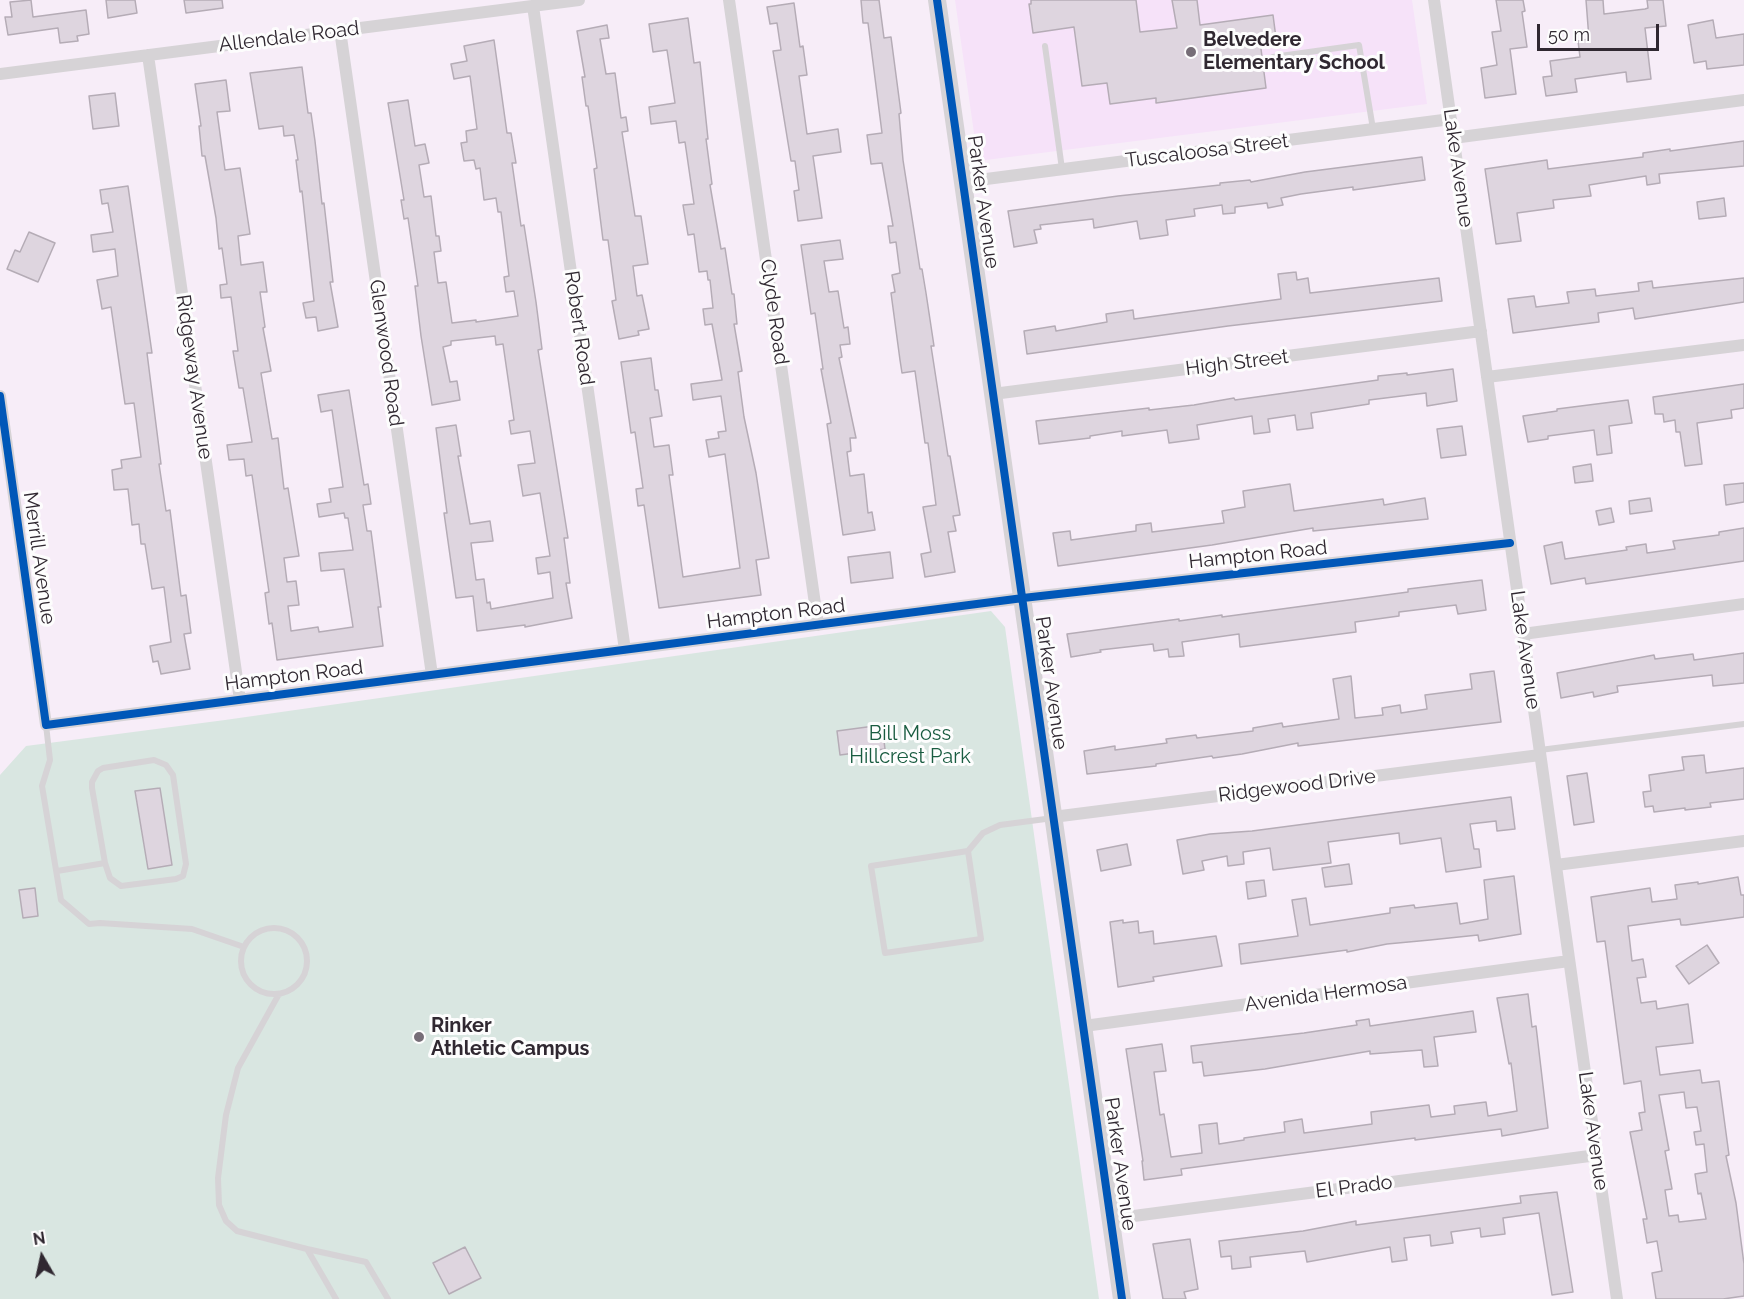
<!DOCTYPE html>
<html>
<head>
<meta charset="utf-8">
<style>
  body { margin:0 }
  #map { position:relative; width:1744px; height:1299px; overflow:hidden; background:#f7edf8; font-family:Raleway,sans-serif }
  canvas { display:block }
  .north { position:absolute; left:12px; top:1227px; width:60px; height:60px; -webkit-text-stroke:4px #fdfdfd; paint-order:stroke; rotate:351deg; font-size:16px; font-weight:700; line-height:24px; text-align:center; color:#302831 }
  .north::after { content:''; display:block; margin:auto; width:21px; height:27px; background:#302831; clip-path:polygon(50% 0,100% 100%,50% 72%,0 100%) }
  .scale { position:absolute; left:1537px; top:24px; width:122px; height:27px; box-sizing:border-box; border:3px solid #302831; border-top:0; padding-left:8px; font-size:18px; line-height:21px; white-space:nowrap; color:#302831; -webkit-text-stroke:4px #fdfdfd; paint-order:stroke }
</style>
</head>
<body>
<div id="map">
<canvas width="1744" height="1299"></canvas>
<div class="north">N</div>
<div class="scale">50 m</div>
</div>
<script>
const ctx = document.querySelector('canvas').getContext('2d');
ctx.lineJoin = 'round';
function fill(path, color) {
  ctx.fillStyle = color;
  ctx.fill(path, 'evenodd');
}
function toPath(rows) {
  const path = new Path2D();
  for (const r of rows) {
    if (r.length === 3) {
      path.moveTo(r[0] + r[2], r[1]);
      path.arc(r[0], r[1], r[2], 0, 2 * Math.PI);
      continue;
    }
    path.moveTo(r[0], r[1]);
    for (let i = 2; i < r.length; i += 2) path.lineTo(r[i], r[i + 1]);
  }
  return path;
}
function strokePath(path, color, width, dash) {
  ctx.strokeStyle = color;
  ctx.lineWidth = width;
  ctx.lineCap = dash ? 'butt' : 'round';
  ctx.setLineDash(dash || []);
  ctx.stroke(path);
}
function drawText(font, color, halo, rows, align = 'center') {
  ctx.font = font + ' Raleway,sans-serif';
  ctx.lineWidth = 6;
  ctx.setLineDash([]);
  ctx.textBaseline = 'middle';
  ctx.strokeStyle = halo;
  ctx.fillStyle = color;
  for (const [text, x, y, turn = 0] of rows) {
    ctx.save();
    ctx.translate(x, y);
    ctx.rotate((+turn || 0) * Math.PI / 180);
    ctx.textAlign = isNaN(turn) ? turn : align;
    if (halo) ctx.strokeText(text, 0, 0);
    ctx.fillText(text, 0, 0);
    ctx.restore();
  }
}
fill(toPath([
  [955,0,1412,0,1427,104,978,161]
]), '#f6e2f9');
fill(toPath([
  [991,611,1005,627,1099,1299,0,1299,0,775,26,746,225,720]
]), '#d9e6e1');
const building = toPath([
  [31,0,33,17,86,10,89,34,77,36,78,41,60,43,58,28,8,35,5,17,12,17,10,2,31,0],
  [106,0,135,0,137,13,108,18,106,0],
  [184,0,222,0,223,8,186,13,184,0],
  [861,0,879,0,884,38,891,37,901,113,899,114,903,160,920,269,922,269,926,293,934,346,931,346,948,456,950,456,960,515,953,516,956,531,948,532,955,572,925,577,921,554,931,552,923,507,936,505,928,443,925,443,915,371,902,373,900,360,891,293,895,292,892,275,900,273,896,242,890,243,888,226,893,226,882,163,871,164,867,135,882,133,868,23,863,23,861,0],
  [1031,0,1136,0,1140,32,1177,28,1172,0,1197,0,1200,25,1273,15,1276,38,1260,41,1266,88,1156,103,1156,98,1110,104,1107,83,1082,86,1074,27,1033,33,1029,4,1031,4,1031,0],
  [1496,0,1523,0,1525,11,1522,12,1527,47,1510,49,1516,94,1485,98,1481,68,1497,65,1492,32,1501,31,1496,0],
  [1586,0,1603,0,1604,14,1645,9,1648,8,1647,0,1663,0,1666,26,1645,28,1651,79,1627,82,1626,72,1575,79,1577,92,1546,96,1543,77,1552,76,1550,61,1580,57,1578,41,1589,39,1586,0],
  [794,3,800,47,803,46,807,75,799,76,807,134,838,129,841,152,813,156,822,218,798,221,794,191,799,190,795,161,791,161,773,51,781,50,777,23,770,24,767,7,794,3],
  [688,18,694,63,700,62,708,139,706,139,712,184,710,185,721,249,725,248,732,294,734,294,737,324,734,324,742,371,738,372,744,417,756,473,769,558,756,560,761,595,659,608,644,505,638,506,636,489,643,488,635,432,631,433,621,362,651,358,655,390,658,390,662,416,650,418,654,447,669,445,673,475,669,475,683,577,740,568,725,454,709,457,706,440,719,438,718,432,726,431,721,396,693,400,691,384,722,380,712,324,705,325,703,309,713,308,710,280,708,280,707,271,699,272,694,234,688,235,683,205,694,204,685,142,679,143,676,121,651,124,649,107,675,103,667,50,653,52,649,24,688,18],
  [1713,20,1716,38,1744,34,1744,65,1707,69,1706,61,1694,63,1688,25,1713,20],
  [607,25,609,38,600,39,606,74,615,73,621,118,626,117,628,131,622,132,635,216,641,216,648,264,633,266,637,296,642,295,649,329,638,331,639,335,619,339,612,301,616,300,608,240,603,240,594,169,597,168,588,106,586,106,582,77,585,77,577,31,607,25],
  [494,40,507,133,511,133,516,163,512,163,521,226,524,225,536,302,542,349,538,350,568,538,564,538,570,583,566,583,572,618,525,627,525,625,477,631,473,596,456,598,444,513,447,513,436,428,456,425,461,456,458,456,470,524,490,521,493,541,471,543,476,580,484,579,487,603,490,602,491,609,553,598,550,572,538,574,536,558,550,556,540,493,523,496,518,465,535,463,530,431,511,434,509,421,514,420,503,344,496,345,495,336,451,341,451,345,443,347,450,382,457,381,460,400,432,405,421,336,415,286,418,286,408,218,404,219,401,200,404,200,388,103,408,100,415,146,425,144,429,163,419,165,424,197,431,196,436,236,439,236,441,251,434,252,438,283,446,282,452,323,476,320,476,322,518,316,514,291,506,292,504,277,509,276,501,212,498,212,496,198,484,200,480,168,476,169,474,160,464,161,461,143,467,142,466,131,477,129,470,76,454,79,451,64,467,61,464,46,494,40],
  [302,67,308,113,311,113,315,141,322,204,324,203,333,282,330,282,338,327,318,331,316,317,306,318,303,303,314,301,302,191,300,192,296,160,298,160,294,135,284,136,283,126,259,129,250,73,302,67],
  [226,80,230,111,217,112,225,170,240,168,250,234,238,236,241,265,263,262,267,292,260,292,265,327,263,328,271,371,261,373,272,439,278,438,284,489,288,488,299,556,284,558,287,582,296,581,299,605,288,606,291,631,318,627,319,632,353,627,344,569,321,571,319,553,353,550,348,518,345,518,344,513,319,517,317,504,331,502,329,489,343,487,332,410,321,412,318,395,349,390,364,485,368,484,371,504,363,505,367,531,371,531,381,607,378,607,383,646,277,660,272,623,269,624,265,593,269,592,252,475,246,476,244,459,229,460,227,445,252,442,243,388,239,388,233,351,238,351,231,297,221,298,220,285,227,284,222,248,219,249,216,218,205,156,202,156,199,126,201,126,195,84,226,80],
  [115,93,119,126,93,129,89,96,115,93],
  [1744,141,1744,166,1659,174,1660,183,1647,185,1646,176,1589,185,1591,196,1553,200,1554,208,1517,213,1521,241,1496,244,1485,169,1547,160,1548,169,1643,157,1643,153,1670,149,1670,151,1744,141],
  [1422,157,1425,180,1353,190,1353,187,1301,194,1281,198,1283,205,1268,208,1267,203,1235,207,1235,213,1223,214,1222,205,1194,209,1195,216,1166,220,1168,235,1140,239,1137,221,1094,228,1093,219,1040,225,1041,229,1034,230,1037,243,1014,247,1008,211,1118,196,1220,185,1220,183,1250,180,1251,182,1305,172,1422,157],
  [128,186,152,353,147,353,161,464,159,464,166,511,170,510,181,596,186,595,191,633,184,634,190,669,161,674,158,661,153,662,150,646,171,642,164,587,152,589,145,544,141,544,139,524,132,525,128,489,114,490,112,470,122,468,121,460,141,457,134,403,125,404,111,307,102,309,97,280,118,276,115,249,93,252,91,235,113,232,108,203,102,204,100,190,128,186],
  [1724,198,1726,216,1699,219,1697,202,1724,198],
  [29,232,55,243,38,282,7,269,15,250,20,252,29,232],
  [840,240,843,259,824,261,829,292,838,291,844,328,848,327,850,344,840,345,842,357,839,358,856,438,850,438,851,451,847,452,850,476,864,474,868,513,872,512,875,530,843,535,827,424,831,423,821,369,823,369,815,313,811,314,801,245,840,240],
  [1296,272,1297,280,1308,278,1310,293,1439,278,1442,301,1228,326,1027,354,1024,331,1055,326,1056,331,1107,322,1106,314,1133,310,1134,319,1281,299,1278,274,1296,272],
  [1744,278,1744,302,1635,319,1633,308,1598,313,1599,322,1513,333,1508,299,1534,296,1536,307,1569,303,1567,292,1595,289,1596,296,1639,291,1638,283,1652,281,1653,288,1744,278],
  [1453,369,1457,401,1427,406,1426,393,1369,400,1369,404,1311,413,1313,428,1297,430,1295,415,1268,419,1270,432,1254,434,1252,416,1197,425,1199,439,1169,443,1167,430,1122,436,1122,431,1090,436,1090,438,1039,444,1036,421,1149,408,1149,410,1194,405,1234,398,1235,400,1378,380,1378,376,1407,373,1407,375,1453,369],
  [1744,384,1744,408,1731,410,1732,418,1697,423,1702,464,1685,466,1680,432,1676,432,1675,420,1664,422,1663,414,1655,414,1653,397,1744,384],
  [1628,400,1632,423,1609,426,1612,453,1597,455,1594,430,1548,436,1548,439,1528,442,1523,416,1557,411,1557,409,1628,400],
  [1462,426,1466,455,1441,458,1437,429,1462,426],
  [1591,464,1593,481,1575,483,1573,467,1591,464],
  [1744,483,1744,502,1726,505,1724,485,1744,483],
  [1290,484,1294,511,1383,499,1384,505,1425,498,1428,519,1313,531,1313,528,1212,545,1058,566,1053,533,1070,531,1071,540,1136,531,1136,525,1151,523,1152,532,1224,523,1222,511,1245,507,1243,491,1290,484],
  [1650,498,1652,511,1630,514,1629,501,1650,498],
  [1611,508,1614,522,1599,525,1596,511,1611,508],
  [1744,528,1744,561,1586,584,1585,578,1551,584,1544,546,1562,542,1565,559,1627,550,1626,547,1646,544,1647,553,1675,549,1673,541,1719,535,1719,532,1744,528],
  [890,552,893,578,851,583,848,557,890,552],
  [1482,580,1486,610,1458,614,1456,605,1399,612,1399,616,1355,622,1356,632,1240,647,1239,634,1182,642,1184,656,1169,657,1168,649,1154,651,1153,644,1100,650,1101,652,1071,657,1067,634,1179,619,1179,621,1222,615,1222,617,1408,592,1408,589,1482,580],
  [1744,653,1744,683,1713,686,1712,675,1617,686,1618,692,1594,697,1593,692,1561,698,1557,673,1654,655,1655,659,1693,654,1694,660,1744,653],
  [1494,671,1501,722,1298,746,1298,743,1242,754,1213,758,1212,756,1156,764,1156,766,1087,774,1084,751,1115,746,1115,750,1167,743,1166,739,1196,735,1197,738,1253,731,1253,728,1282,723,1283,727,1339,719,1333,679,1351,676,1355,718,1383,715,1382,708,1400,705,1401,713,1427,709,1425,695,1472,689,1470,674,1494,671],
  [882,725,885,749,840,755,837,731,882,725],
  [1704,755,1706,773,1744,768,1744,799,1710,803,1711,807,1685,810,1685,808,1654,812,1653,806,1645,807,1643,792,1651,791,1649,775,1684,770,1682,757,1704,755],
  [1587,773,1594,822,1574,825,1567,776,1587,773],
  [160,788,172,865,148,869,135,791,160,788],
  [1511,797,1515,829,1497,831,1496,821,1470,824,1474,849,1479,849,1481,867,1446,872,1441,838,1400,844,1399,833,1328,842,1331,863,1273,870,1270,848,1243,852,1244,864,1228,866,1227,856,1202,861,1204,870,1183,874,1177,840,1210,834,1252,831,1511,797],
  [1127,844,1131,865,1101,871,1097,850,1127,844],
  [1349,864,1352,884,1325,887,1322,868,1349,864],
  [1514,876,1521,934,1479,941,1478,935,1430,940,1387,944,1347,952,1347,950,1241,964,1239,944,1298,936,1292,900,1306,898,1310,925,1390,913,1390,908,1414,905,1415,908,1457,903,1460,924,1488,919,1484,880,1514,876],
  [1738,877,1741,895,1744,895,1744,917,1686,925,1681,925,1680,919,1628,926,1632,961,1643,959,1646,977,1637,978,1641,1003,1656,1001,1657,1009,1688,1004,1693,1043,1656,1047,1660,1075,1700,1070,1702,1083,1719,1081,1729,1155,1726,1156,1736,1203,1744,1264,1744,1296,1723,1299,1656,1299,1652,1273,1662,1271,1657,1241,1647,1243,1643,1219,1647,1219,1630,1132,1642,1130,1639,1113,1645,1112,1641,1081,1624,1084,1605,941,1597,942,1591,897,1650,888,1652,902,1677,899,1675,885,1698,882,1698,884,1738,877],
  [1684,1092,1686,1108,1697,1107,1701,1131,1694,1132,1696,1145,1704,1144,1707,1172,1695,1174,1698,1194,1701,1193,1706,1219,1679,1222,1678,1215,1669,1216,1665,1190,1672,1189,1665,1151,1669,1150,1659,1095,1684,1092],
  [1264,880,1266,896,1248,899,1246,882,1264,880],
  [35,888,38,916,23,918,19,890,35,888],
  [1123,920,1123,923,1138,921,1139,933,1153,931,1154,944,1216,936,1222,966,1153,977,1154,981,1118,987,1110,922,1123,920],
  [1707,945,1719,963,1689,984,1676,966,1707,945],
  [1528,994,1532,1027,1536,1026,1548,1128,1502,1136,1501,1129,1415,1140,1415,1138,1181,1169,1182,1175,1144,1180,1142,1161,1143,1161,1126,1049,1162,1044,1166,1071,1154,1072,1160,1115,1164,1114,1171,1157,1202,1153,1199,1125,1217,1123,1219,1144,1244,1140,1244,1138,1285,1132,1284,1122,1302,1119,1304,1133,1372,1124,1371,1112,1429,1105,1431,1117,1455,1114,1454,1106,1486,1102,1488,1116,1517,1111,1511,1063,1509,1064,1497,998,1528,994],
  [1473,1011,1476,1032,1434,1037,1438,1066,1424,1067,1422,1050,1370,1054,1370,1051,1265,1069,1204,1076,1202,1062,1193,1063,1191,1046,1304,1033,1357,1025,1356,1021,1369,1019,1370,1026,1473,1011],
  [1557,1192,1573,1292,1552,1295,1539,1213,1503,1218,1505,1234,1481,1237,1480,1228,1451,1232,1453,1243,1431,1246,1430,1235,1404,1238,1407,1260,1392,1262,1390,1247,1307,1262,1305,1251,1250,1257,1251,1267,1232,1269,1231,1256,1221,1257,1219,1241,1303,1231,1356,1221,1356,1225,1521,1203,1520,1196,1557,1192],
  [1190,1239,1198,1289,1184,1292,1186,1299,1163,1299,1153,1244,1190,1239],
  [465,1247,481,1278,449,1294,433,1263,465,1247]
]);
fill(building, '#ded5df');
strokePath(building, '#b5acb6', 1.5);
strokePath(toPath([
  [1045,46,1062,169],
  [1273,57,1359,45,1373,129],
  [46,725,50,760,42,786,61,900,89,924,100,923,192,929,244,947],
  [1540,750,1744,724],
  [968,851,871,866,885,953,981,939,968,851,983,833,1000,825,1053,818],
  [57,871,105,863,92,788,92,782,98,771,103,768,154,760,166,765,173,775,186,864,183,876,176,879,121,886,110,878,105,863],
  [274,961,33],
  [279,994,238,1068,226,1115,218,1178,219,1205,226,1221,237,1231,307,1249,336,1299],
  [307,1249,366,1262,388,1299]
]), '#d6d3d6', 6);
strokePath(toPath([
  [729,0,818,625],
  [1434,0,1617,1299],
  [533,6,625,650],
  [340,30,432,675],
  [148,55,240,700],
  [0,74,579,0],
  [1453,138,1744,100],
  [963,182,1451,119],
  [1487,377,1744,345],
  [993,394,1481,331],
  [0,396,46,725,1023,598,1510,543],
  [1523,634,1744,604],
  [1053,817,1540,755],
  [1556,865,1744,841],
  [1084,1026,1569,961],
  [1111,1219,1597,1155]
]), '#d6d3d6', 12);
strokePath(toPath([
  [937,0,1122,1299]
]), '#d6d3d6', 18);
strokePath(toPath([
  [937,0,1122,1299],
  [0,396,46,725,1023,598,1510,543]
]), '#0057b8', 8);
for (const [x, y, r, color] of [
  [1191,52,6,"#766d77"],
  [419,1037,6,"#766d77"]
]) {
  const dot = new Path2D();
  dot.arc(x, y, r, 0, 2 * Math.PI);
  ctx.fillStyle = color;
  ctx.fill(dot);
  strokePath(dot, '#fdfdfd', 2);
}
drawText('20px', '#302831', '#fdfdfd', [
  ["Allendale Road",289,37,-7],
  ["Tuscaloosa Street",1207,151,-7],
  ["Lake Avenue",1458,168,82],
  ["Parker Avenue",983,202,82],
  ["Clyde Road",774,312,82],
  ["Robert Road",579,328,82],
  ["Glenwood Road",386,353,82],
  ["High Street",1237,363,-7],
  ["Ridgeway Avenue",194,377,82],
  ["Hampton Road",1258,555,-6],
  ["Merrill Avenue",39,558,82],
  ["Hampton Road",776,614,-7],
  ["Lake Avenue",1525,650,82],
  ["Hampton Road",294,676,-7],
  ["Parker Avenue",1051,683,82],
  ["Ridgewood Drive",1297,786,-7],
  ["Avenida Hermosa",1326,994,-8],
  ["Lake Avenue",1593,1131,82],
  ["Parker Avenue",1120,1164,82],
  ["El Prado",1354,1187,-7]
]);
drawText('bold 20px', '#302831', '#fdfdfd', [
  ["Belvedere",1203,40],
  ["Elementary School",1203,63],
  ["Rinker",431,1026],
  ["Athletic Campus",431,1049]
], 'left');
drawText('20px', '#195c40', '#fdfdfd', [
  ["Bill Moss",910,734],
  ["Hillcrest Park",910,757]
]);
</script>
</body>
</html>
